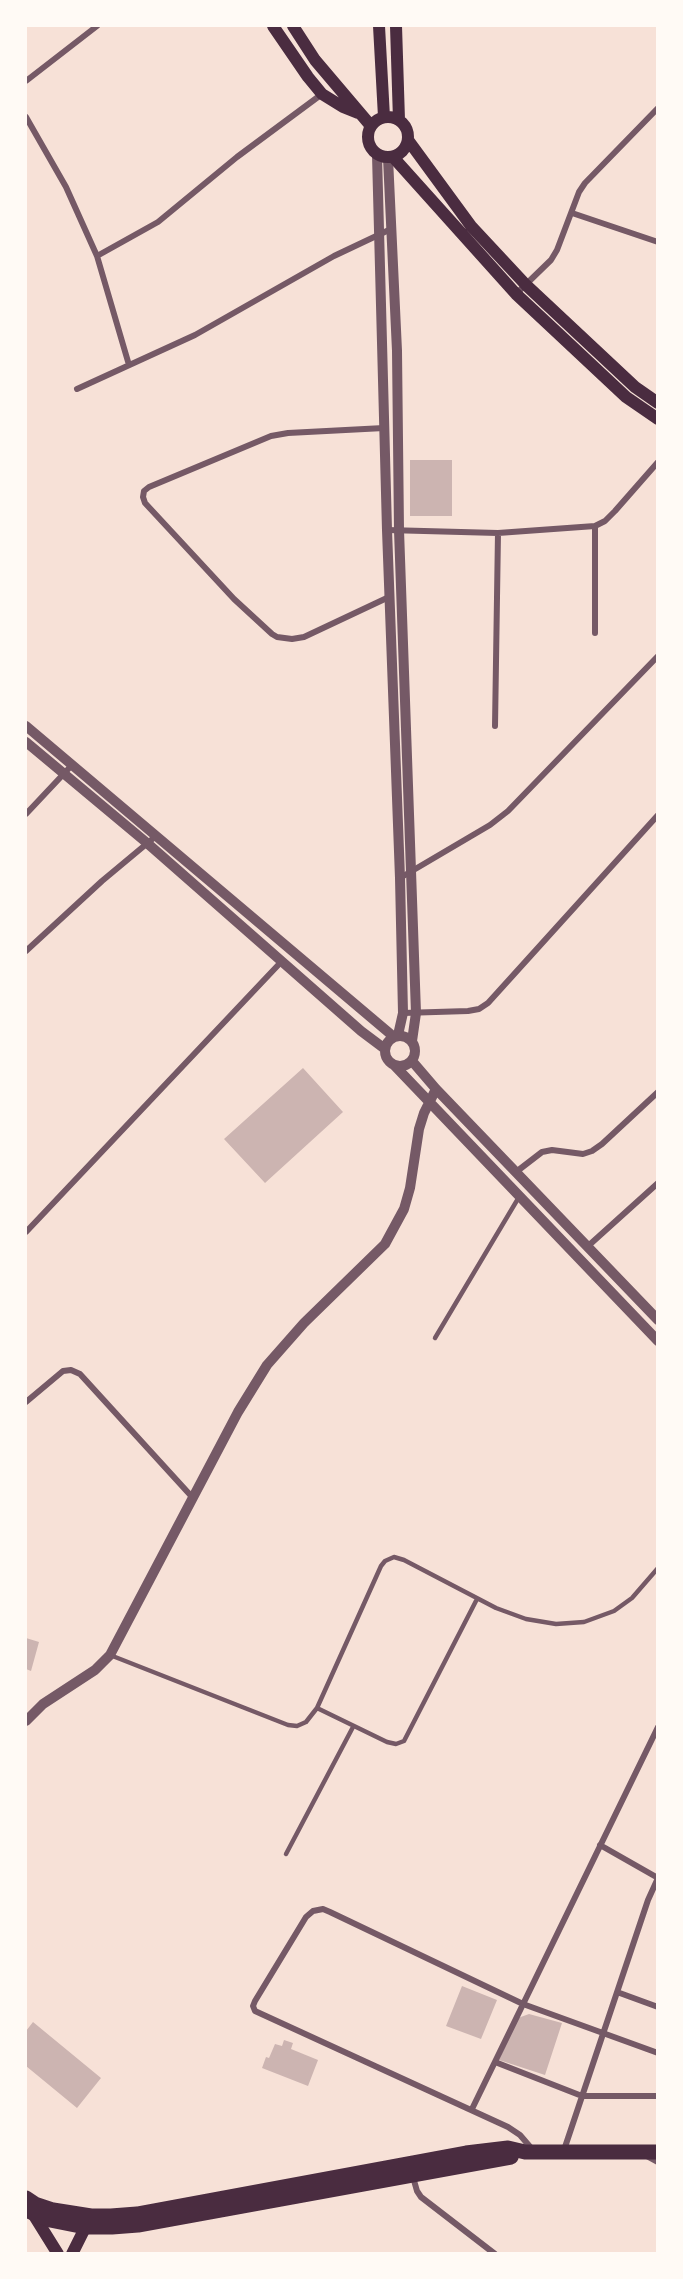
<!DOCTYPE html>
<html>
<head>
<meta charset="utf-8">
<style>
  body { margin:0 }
  #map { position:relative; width:683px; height:2279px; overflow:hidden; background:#f7e1d7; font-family:Montserrat,sans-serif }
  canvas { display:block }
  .frame { position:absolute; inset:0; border:27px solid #fffaf5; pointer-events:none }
</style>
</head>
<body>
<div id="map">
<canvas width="683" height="2279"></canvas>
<div class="frame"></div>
</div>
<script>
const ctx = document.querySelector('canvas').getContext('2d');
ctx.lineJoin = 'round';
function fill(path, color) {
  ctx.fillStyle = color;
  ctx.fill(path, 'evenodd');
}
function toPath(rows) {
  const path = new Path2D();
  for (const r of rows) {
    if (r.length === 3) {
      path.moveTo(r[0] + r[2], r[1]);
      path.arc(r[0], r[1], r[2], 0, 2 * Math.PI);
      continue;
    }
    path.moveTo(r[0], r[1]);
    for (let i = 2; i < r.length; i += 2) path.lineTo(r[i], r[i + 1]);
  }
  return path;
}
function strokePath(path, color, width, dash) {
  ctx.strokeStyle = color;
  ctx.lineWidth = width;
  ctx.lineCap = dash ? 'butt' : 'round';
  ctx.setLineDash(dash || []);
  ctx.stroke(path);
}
fill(toPath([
  [410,460,452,460,452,516,410,516],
  [303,1068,343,1112,265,1183,224,1139],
  [26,1638,39,1642,31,1671,26,1669],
  [462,1986,497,2000,481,2039,446,2026],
  [529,2014,562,2023,545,2075,499,2060,518,2018],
  [33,2022,101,2078,77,2108,26,2066,26,2031],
  [284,2040,293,2043,291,2049,318,2060,308,2086,262,2068,266,2057,269,2058,275,2044,282,2046]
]), '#ccb4b1');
strokePath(toPath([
  [435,1338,519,1197],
  [110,1655,288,1725,297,1726,306,1722,317,1708,381,1566,385,1561,394,1557,404,1560,496,1608,526,1619,556,1624,584,1622,614,1611,632,1598,658,1568],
  [317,1708,387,1742,396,1744,404,1741,477,1599],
  [286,1854,353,1727]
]), '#755966', 4.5);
strokePath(toPath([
  [26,81,97,26],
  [26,117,66,187,97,256,129,365],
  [572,213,658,242],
  [97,256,158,222,237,157,322,94],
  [516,294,551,260,557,250,579,192,585,183,658,108],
  [77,389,195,335,334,256,391,229],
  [384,428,288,433,271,436,149,487,144,491,143,497,145,503,234,599,272,634,277,637,292,639,304,637,389,597],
  [387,530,498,533,595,526,605,521,615,511,658,462],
  [595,633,595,526],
  [495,726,498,533],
  [26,814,72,765],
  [400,878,490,825,508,811,658,656],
  [26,951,102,881,156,836],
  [403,1013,468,1011,479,1009,488,1003,658,815],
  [516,1172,542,1152,552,1150,583,1154,592,1151,602,1144,658,1092],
  [26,1232,282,961],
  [587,1247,658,1183],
  [26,1402,63,1371,71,1370,80,1374,193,1498],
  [600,1845,658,1878],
  [617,1992,658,2007],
  [495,2062,582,2096,658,2096],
  [472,2109,658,1727],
  [532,2149,520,2135,508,2127,255,2011,253,2006,255,2001,306,1917,313,1911,323,1909,330,1912,523,2004,658,2053],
  [564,2150,648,1900,658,1878],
  [647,2156,658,2162],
  [413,2177,417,2191,421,2197,495,2254]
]), '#755966', 6);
strokePath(toPath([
  [377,155,387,530,400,878,403,1013,398,1035],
  [388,158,397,351,399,530,416,1013,412,1041],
  [26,726,394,1037],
  [26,742,147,843,361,1031,385,1049],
  [400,1051,15],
  [412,1061,436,1089,658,1320],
  [394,1065,658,1341],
  [26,1721,43,1704,95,1670,110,1655,238,1412,267,1365,304,1323,385,1244,404,1209,410,1188,419,1129,424,1113,436,1089]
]), '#755966', 10);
strokePath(toPath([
  [273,26,308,77,322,94,343,107,358,113],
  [293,26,315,60,371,126],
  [379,26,384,117],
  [396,26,399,120],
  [388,137,20],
  [408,140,471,226,526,285,635,387,658,403],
  [393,157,516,294,626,397,658,419],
  [30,2209,58,2254],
  [72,2254,89,2220]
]), '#4a2c40', 12);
strokePath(toPath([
  [26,2198,35,2204,53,2210,91,2216,111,2216,137,2214,466,2153,508,2148,525,2152,658,2152],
  [26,2210,50,2220,85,2227,112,2227,138,2225,511,2157]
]), '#4a2c40', 15);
</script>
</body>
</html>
